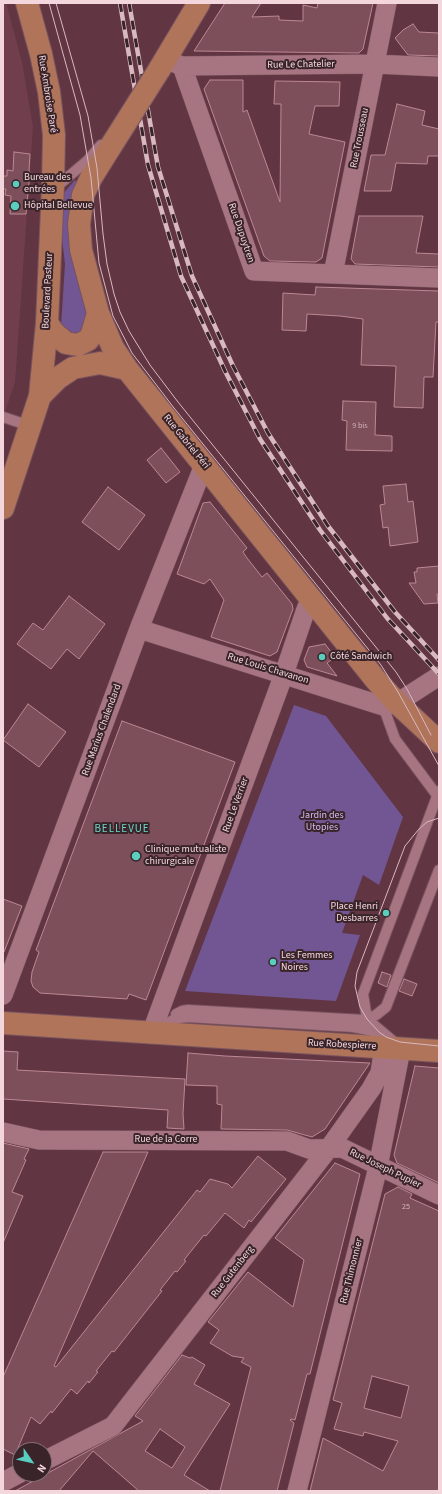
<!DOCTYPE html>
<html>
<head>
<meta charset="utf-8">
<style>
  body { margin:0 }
  #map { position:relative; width:442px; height:1494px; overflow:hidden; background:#613541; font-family:"Source Sans 3",sans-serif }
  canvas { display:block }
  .frame { position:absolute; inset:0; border:4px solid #f4d7dd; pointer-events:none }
  .north { position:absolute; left:12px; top:1442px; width:40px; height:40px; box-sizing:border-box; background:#392429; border:1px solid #846c71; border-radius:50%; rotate:124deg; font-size:11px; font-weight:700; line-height:16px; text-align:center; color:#f4d7dd }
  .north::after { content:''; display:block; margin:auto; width:14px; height:18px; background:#59cebf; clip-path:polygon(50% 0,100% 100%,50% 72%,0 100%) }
</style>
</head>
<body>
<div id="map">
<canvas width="442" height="1494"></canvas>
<div class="frame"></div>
<div class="north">N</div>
</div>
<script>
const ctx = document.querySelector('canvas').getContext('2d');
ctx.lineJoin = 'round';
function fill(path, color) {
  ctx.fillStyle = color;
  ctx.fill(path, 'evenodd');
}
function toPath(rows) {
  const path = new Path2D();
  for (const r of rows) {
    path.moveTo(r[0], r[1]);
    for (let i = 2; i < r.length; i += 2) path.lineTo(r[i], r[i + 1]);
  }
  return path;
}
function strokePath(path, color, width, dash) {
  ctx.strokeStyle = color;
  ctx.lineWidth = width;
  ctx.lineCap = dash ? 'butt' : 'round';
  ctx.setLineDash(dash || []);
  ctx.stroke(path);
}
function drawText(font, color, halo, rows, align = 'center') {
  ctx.font = font + ' "Source Sans 3",sans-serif';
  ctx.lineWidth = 4;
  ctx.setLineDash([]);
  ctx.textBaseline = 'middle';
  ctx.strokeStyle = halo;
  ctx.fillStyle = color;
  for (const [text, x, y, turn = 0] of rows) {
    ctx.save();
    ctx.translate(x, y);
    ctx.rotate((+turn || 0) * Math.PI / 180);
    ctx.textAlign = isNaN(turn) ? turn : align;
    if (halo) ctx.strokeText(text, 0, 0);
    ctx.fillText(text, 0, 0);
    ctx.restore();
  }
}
fill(toPath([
  [3,3,6,3,22,62,33,127,15,383,3,417]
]), '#703e4c');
fill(toPath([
  [75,180,78,183,70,235,79,286,88,313,86,328,79,333,74,333,68,332,61,326,65,264,62,238,61,218,62,195],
  [294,705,326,716,403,817,379,885,363,875,342,933,360,935,336,1001,185,991]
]), '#725694');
const building = toPath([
  [225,3,261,3,252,17,279,16,279,20,303,21,303,5,317,8,318,3,373,3,363,49,359,53,194,51,225,3],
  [413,24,419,32,439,33,439,56,408,55,395,38,403,30,413,24],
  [210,80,243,80,243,112,247,110,280,202,281,104,274,104,275,81,340,82,339,106,315,106,309,134,345,142,322,258,316,262,270,261,264,256,204,89,210,80],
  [397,104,425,111,422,125,439,129,439,156,428,156,427,164,396,163,391,191,364,191,371,155,385,155,397,104],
  [14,152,30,154,29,171,30,172,26,214,10,214,11,196,5,195,6,189,3,189,3,176,7,176,7,170,13,171,14,152],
  [359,216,423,216,416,253,439,254,439,267,355,264,351,259,359,216],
  [316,287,439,291,439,322,436,322,433,377,424,377,423,408,394,407,396,366,361,365,363,319,340,316,307,314,306,331,282,330,283,293,315,295,316,287],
  [343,401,376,402,375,435,392,436,392,451,346,450,347,421,342,420,343,401],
  [161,448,180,472,166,483,147,460,161,448],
  [406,484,408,502,413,501,418,542,390,546,388,527,383,528,380,505,385,504,383,486,406,484],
  [108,487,145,515,119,550,82,522,108,487],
  [210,502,247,548,243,552,247,558,262,577,267,573,292,604,293,609,277,652,270,656,211,637,224,600,210,579,204,584,177,574,203,503,210,502],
  [439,566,439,594,437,594,438,603,424,604,409,583,416,583,414,572,417,572,417,568,439,566],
  [69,596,105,624,79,659,67,649,51,669,17,644,33,623,43,630,69,596],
  [325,644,335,657,327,663,337,676,307,667,304,660,309,647,325,644],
  [28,704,66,732,39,767,3,740,28,704],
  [122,721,235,762,146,1000,129,994,127,999,40,993,33,987,31,981,32,972,39,952,36,950,122,721],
  [3,899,22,906,4,952,3,952,3,899],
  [382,972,391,975,387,987,378,983,382,972],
  [404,979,417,984,412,996,399,991,404,979],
  [3,1051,18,1052,17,1070,185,1079,183,1114,184,1129,167,1128,168,1110,3,1099,3,1051],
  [188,1053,225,1056,370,1063,325,1129,312,1137,287,1130,221,1129,222,1105,217,1104,217,1086,186,1085,188,1053],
  [415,1066,439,1068,439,1183,397,1163,394,1155,415,1066],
  [3,1143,29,1149,24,1159,26,1160,12,1192,23,1196,3,1243,3,1143],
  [103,1152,148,1152,54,1366,56,1367,197,1190,200,1192,210,1179,228,1184,232,1188,258,1156,286,1179,251,1222,249,1220,244,1228,225,1213,206,1236,204,1235,184,1260,186,1261,177,1272,175,1271,160,1290,162,1291,114,1352,112,1351,96,1371,98,1372,89,1383,88,1381,77,1394,71,1389,52,1413,51,1411,40,1424,31,1417,15,1455,3,1449,3,1377,103,1152],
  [335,1163,360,1174,310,1374,307,1374,295,1420,291,1419,290,1420,294,1423,277,1491,220,1491,251,1367,241,1362,244,1358,232,1356,210,1343,219,1330,208,1322,248,1272,293,1307,304,1260,275,1238,335,1163],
  [398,1187,412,1194,410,1198,439,1211,439,1491,310,1491,323,1438,383,1471,398,1441,364,1432,363,1436,334,1429,342,1403,333,1400,385,1194,398,1187],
  [372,1376,409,1386,401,1418,364,1408,372,1376],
  [182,1355,190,1358,192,1357,205,1365,194,1384,230,1404,184,1475,210,1491,139,1491,93,1451,59,1491,15,1491,143,1421,135,1416,182,1355],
  [160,1429,185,1447,172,1468,145,1451,160,1429]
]);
fill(building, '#7d4f5a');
strokePath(building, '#bc8894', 1);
const service = toPath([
  [53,186,61,183,88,160,101,145],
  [3,417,30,426],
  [382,703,395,739,439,798],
  [176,1014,182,1011,188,1010,364,1020,367,1019],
  [364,1022,367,1019,376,1015,386,1007,439,870],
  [158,1030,173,1020,180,1018,187,1017,353,1027,373,1031,384,1047],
  [399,1046,367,1019,363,994,439,791]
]);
const minor = toPath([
  [172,62,182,66,375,64,439,67],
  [182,66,254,271,439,278],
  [333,274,387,3],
  [139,629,383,706,397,703,439,676],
  [3,995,139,629,204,465],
  [151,1034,284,674,305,612,307,607,314,602],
  [3,1132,39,1140,287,1141,309,1149,342,1148,439,1195],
  [44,1461,113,1426,329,1148,371,1089,380,1073,384,1047],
  [3,1482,20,1473],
  [297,1491,378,1167,401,1049]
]);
const secondary = toPath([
  [159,70,199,3],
  [111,146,91,178,83,195,79,224,81,250,98,313,113,348,127,369,376,680,397,703,439,742],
  [47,323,54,333,66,343,78,345,88,340,92,334,98,313],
  [40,396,58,378,73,368,100,363,127,369],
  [3,508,40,396,47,323,53,186,54,135,49,92,41,54,27,3],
  [3,1023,439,1051]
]);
strokePath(service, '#79535e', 12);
strokePath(minor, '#79535e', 20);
strokePath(secondary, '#79535e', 24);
strokePath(service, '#a77581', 10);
strokePath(minor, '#a77581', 19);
strokePath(secondary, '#af745a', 22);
strokePath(toPath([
  [49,3,80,115,91,178,99,263,113,316,132,353,174,408,381,665,398,692,439,766],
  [56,3,88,116,97,168,103,234,107,264,114,294,120,312,129,331,150,365,178,402,396,672,407,689,431,735],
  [439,818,427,822,419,829,405,846,357,972,355,986,360,1007,367,1019,379,1032,386,1037,400,1042,439,1046]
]), '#d9b9c0', 1);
const rail = toPath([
  [120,3,148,165,181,276,225,371,260,439,320,530,387,618,439,674],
  [129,3,158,167,192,276,233,366,268,433,328,526,395,612,439,660]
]);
strokePath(rail, '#d9b9c0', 4.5);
strokePath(rail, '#392429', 3, [9]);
const secondaryBridge = toPath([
  [111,146,159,70]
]);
strokePath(secondaryBridge, '#79535e', 24, []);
strokePath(secondaryBridge, '#af745a', 22);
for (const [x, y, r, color] of [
  [16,184,4,"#59cebf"],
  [15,206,5,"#59cebf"],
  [322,657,4,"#59cebf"],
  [136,856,5,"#59cebf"],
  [386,913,4,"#59cebf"],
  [273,962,4,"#59cebf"]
]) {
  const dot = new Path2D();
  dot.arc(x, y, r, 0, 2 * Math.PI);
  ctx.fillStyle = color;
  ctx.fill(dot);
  strokePath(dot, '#392429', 1.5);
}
drawText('8px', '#d6b5bc', null, [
  ["9 bis",360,426],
  ["25",406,1207]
]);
drawText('10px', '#f4d7dd', '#392429', [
  ["Rue Le Chatelier",301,65,-1],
  ["Rue Ambroise Paré",47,94,81],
  ["Rue Trousseau",360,138,-79],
  ["Rue Dupuytren",241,233,71],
  ["Boulevard Pasteur",48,291,-87],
  ["Rue Gabriel Péri",186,442,51],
  ["Rue Louis Chavanon",268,669,17],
  ["Rue Marius Chalendard",102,730,-70],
  ["Rue Le Verrier",236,805,-70],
  ["Rue Robespierre",342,1045,3],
  ["Rue de la Corre",166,1140],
  ["Rue Joseph Pupier",385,1169,26],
  ["Rue Thimonnier",352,1271,-76],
  ["Rue Gutenberg",233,1272,-52]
]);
drawText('10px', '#f4d7dd', '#392429', [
  ["Bureau des",24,178],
  ["entrées",24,190],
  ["Hôpital Bellevue",24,206],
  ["Côté Sandwich",330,657],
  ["Clinique mutualiste",145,850],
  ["chirurgicale",145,862],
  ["Place Henri",378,907,"right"],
  ["Desbarres",378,919,"right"],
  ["Les Femmes",281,956],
  ["Noires",281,968]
], 'left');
drawText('10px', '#d3bbf4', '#392429', [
  ["Jardin des",322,816],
  ["Utopies",322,828]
]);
ctx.letterSpacing = '1px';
drawText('11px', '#6dd5c7', '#392429', [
  ["BELLEVUE",122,830]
]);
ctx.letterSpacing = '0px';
</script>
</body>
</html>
